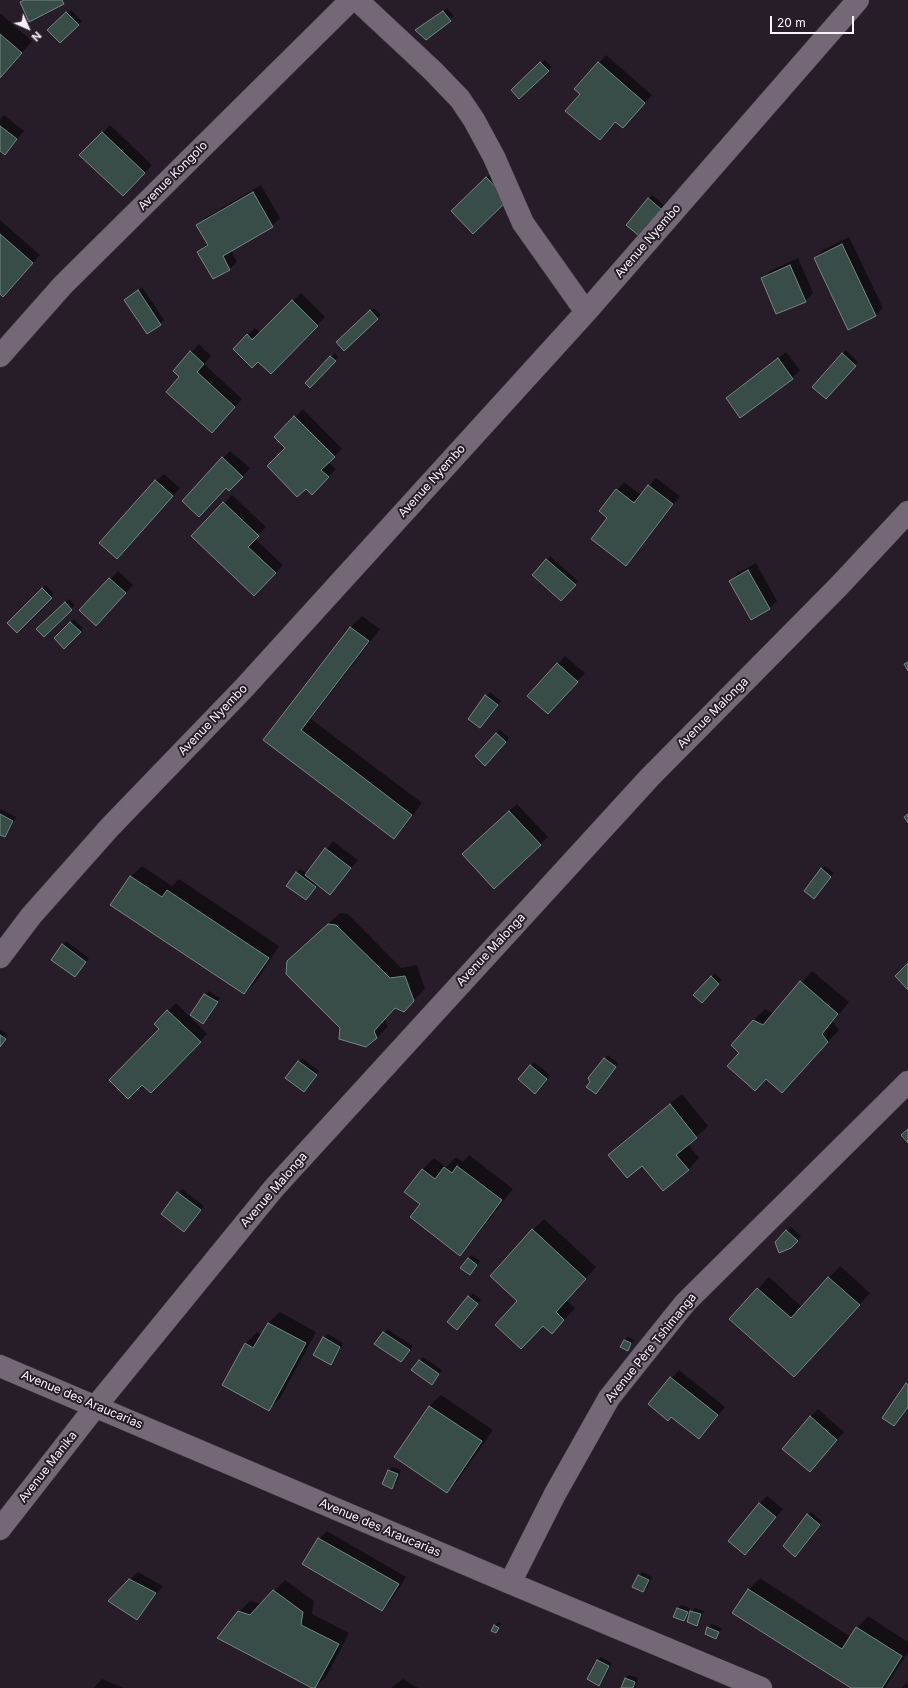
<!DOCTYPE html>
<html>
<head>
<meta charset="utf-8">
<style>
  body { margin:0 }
  #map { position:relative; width:908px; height:1688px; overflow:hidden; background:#271d29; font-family:Inter,sans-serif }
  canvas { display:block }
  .north { position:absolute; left:8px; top:8px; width:40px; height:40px; -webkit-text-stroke:3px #271d29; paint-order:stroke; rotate:135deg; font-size:11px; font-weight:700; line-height:16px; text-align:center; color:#f8f1fa }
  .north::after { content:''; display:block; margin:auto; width:14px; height:18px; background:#f8f1fa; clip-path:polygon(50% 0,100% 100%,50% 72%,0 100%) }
  .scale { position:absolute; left:770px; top:16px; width:84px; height:18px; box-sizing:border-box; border:2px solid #f8f1fa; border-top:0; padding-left:5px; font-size:12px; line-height:14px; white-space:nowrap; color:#f8f1fa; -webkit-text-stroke:3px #271d29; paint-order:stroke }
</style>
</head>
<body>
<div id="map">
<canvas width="908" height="1688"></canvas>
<div class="north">N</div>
<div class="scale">20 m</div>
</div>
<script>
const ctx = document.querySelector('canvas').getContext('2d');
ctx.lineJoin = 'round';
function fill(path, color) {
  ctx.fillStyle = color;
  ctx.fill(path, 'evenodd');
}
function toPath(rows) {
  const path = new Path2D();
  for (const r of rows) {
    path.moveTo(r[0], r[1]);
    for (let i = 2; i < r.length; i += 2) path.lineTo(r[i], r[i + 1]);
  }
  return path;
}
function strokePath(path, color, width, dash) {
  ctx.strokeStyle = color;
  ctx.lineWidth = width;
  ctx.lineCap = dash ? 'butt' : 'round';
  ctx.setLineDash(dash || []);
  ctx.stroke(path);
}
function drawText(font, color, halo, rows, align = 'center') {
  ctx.font = font + ' Inter,sans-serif';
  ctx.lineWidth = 4;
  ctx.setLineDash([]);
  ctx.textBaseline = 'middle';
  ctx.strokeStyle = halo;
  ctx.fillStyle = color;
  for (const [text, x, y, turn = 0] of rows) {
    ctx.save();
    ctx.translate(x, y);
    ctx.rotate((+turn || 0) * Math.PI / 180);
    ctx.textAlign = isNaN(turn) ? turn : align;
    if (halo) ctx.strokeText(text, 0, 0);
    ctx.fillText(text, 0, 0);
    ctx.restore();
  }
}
fill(toPath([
  [447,8,454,16,426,39,420,27],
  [71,10,82,21,60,42,49,30],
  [0,13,32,41,0,78],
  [606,55,652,95,630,119,616,121,607,131,581,94,599,63],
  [545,60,552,67,519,97,512,90],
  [4,115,24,131,5,153,0,149,0,119],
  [110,125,152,165,131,188,81,155],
  [494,170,515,192,453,211],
  [261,185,280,218,272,226,231,250,237,262,229,270,198,252,207,243,197,225,205,218],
  [652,195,664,205,643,231,648,199],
  [0,220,40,255,11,288,0,293],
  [849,237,883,308,876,315,815,258,823,250],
  [798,258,813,293,805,301,762,278,770,271],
  [142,287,164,320,148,333,125,300],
  [301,293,325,317,271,372,258,360,235,349,255,328,261,333],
  [374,308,381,315,344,349,338,342],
  [199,344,211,356,204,364,242,399,219,424,181,377,174,371],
  [846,350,858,362,830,394,842,354],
  [786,352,800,370,792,378,741,417,727,398,735,390],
  [335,353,338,357,310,387,306,383],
  [303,409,342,449,328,462,336,469,312,493,286,448,275,437],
  [230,451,250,468,237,483,223,458],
  [164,474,180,488,117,558,156,481],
  [656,478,680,496,633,557,626,565,609,518,617,490,624,482,641,495],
  [232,495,266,527,255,539,283,565,254,595,193,536],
  [550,556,578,581,565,597,533,575],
  [756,563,777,601,769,609,730,581,738,573],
  [118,571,133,585,103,617,81,610],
  [46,585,54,594,17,632,9,623],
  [69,599,75,605,44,635,38,629],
  [362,616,380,629,311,719,422,803,405,826,394,838,265,740,351,627],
  [74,619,83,628,64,647,55,638],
  [565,656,585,673,555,706,529,696],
  [490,692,501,701,480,727,469,719],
  [500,730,509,738,489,761,476,756],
  [517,804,548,837,540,844,471,846],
  [0,809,16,817,9,832,5,836,0,833],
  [333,841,358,860,330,893,318,884,306,899,287,885,300,869,307,874],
  [142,866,172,886,179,879,279,946,256,982,244,993,130,877],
  [825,866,834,873,818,894,822,869],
  [340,913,348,914,401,968,417,965,425,989,403,1011,395,1007,384,1019,388,1026,377,1038,341,1027,300,950],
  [66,941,89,958,75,976,63,945],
  [812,971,849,1002,833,1022,839,1030,782,1092,741,1053,753,1021,765,1009,774,1014],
  [715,973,722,980,705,998,695,995],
  [209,991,220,998,203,1023,191,1015],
  [176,1003,207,1034,151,1092,142,1083,161,1029,155,1024],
  [0,1029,8,1035,0,1047],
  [608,1055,618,1063,599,1089,605,1059],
  [302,1058,319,1071,307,1087,299,1062],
  [534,1062,550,1075,538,1089,519,1079],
  [682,1094,708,1126,688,1144,699,1158,688,1170,643,1164,609,1155,620,1144],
  [469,1155,513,1189,471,1243,460,1255,421,1204,406,1192,423,1169,434,1158,446,1167,456,1157,463,1162],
  [182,1189,204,1206,188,1227,162,1214],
  [544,1219,596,1267,566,1300,575,1308,552,1333,518,1301,533,1230],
  [791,1227,801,1236,791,1247,776,1242],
  [472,1255,480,1261,473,1270,468,1258],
  [840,1266,870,1293,805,1365,731,1319,769,1277,802,1307],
  [473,1293,481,1300,460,1326,448,1322],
  [280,1312,316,1332,280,1398,268,1409,245,1344,257,1332,262,1335,268,1323],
  [387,1329,413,1346,401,1361,376,1344],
  [328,1334,343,1343,334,1360,330,1364,324,1338],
  [628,1337,634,1340,628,1350,625,1340],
  [423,1357,442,1370,435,1380,413,1369],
  [679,1370,725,1407,706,1430,672,1416,650,1404],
  [441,1395,493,1430,458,1480,447,1492,429,1406],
  [818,1409,844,1432,810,1471,810,1417],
  [392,1467,401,1470,396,1484,392,1488,383,1484,389,1470],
  [767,1496,783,1509,745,1554,759,1504],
  [811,1512,822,1521,799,1552,808,1515],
  [327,1531,406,1577,390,1602,382,1610,319,1539],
  [138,1572,163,1586,136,1618,130,1580],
  [642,1572,652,1577,647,1588,643,1591,639,1576],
  [760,1578,851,1637,857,1628,868,1616,908,1642,908,1652,885,1688,853,1688,748,1590],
  [285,1580,314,1601,312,1614,349,1633,326,1677,314,1688,239,1612,250,1601,262,1604],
  [681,1605,690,1608,687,1616,683,1620,678,1608],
  [695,1608,704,1611,700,1621,697,1625,691,1612],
  [498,1622,502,1624,496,1632,495,1626],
  [712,1624,722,1628,716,1638,708,1628],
  [601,1657,612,1663,603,1681,599,1684,597,1661],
  [629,1675,638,1678,635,1688,622,1688,625,1678],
  [102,1679,124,1688,94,1688],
  [403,1679,418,1688,391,1688],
  [907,1683,908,1688,902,1688,903,1686]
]), '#0007');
const building = toPath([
  [24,0,62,0,64,4,29,22,20,2,24,0],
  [443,11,451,21,426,40,415,30,443,11],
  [66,12,79,25,60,43,47,30,66,12],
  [0,34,22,53,0,78,0,34],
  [540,62,549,71,519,99,511,90,540,62],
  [598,62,645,103,623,128,615,122,600,140,565,111,580,94,574,89,598,62],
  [0,126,17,139,5,155,0,151,0,126],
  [102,132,145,173,123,196,79,155,102,132],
  [486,177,508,200,473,234,451,211,486,177],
  [253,192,273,227,223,256,230,270,213,279,197,252,208,245,196,225,253,192],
  [648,198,661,209,639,236,626,225,648,198],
  [0,234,33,263,3,297,0,294,0,234],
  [842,244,876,316,848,330,814,258,842,244],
  [790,265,806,302,776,314,761,278,790,265],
  [138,290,161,325,147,334,124,300,138,290],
  [292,300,318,326,271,374,258,362,252,368,233,349,247,334,252,340,292,300],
  [370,310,378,319,344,351,336,342,370,310],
  [190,351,204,364,197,372,235,407,212,433,166,392,179,377,173,371,190,351],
  [842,353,856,366,826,399,812,387,842,353],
  [330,356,336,361,310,388,305,383,330,356],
  [778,358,793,379,740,418,726,398,778,358],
  [294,416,335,457,321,470,329,477,312,495,306,489,297,497,267,466,285,448,274,437,294,416],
  [222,457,243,477,229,491,226,488,199,517,182,501,222,457],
  [155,480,173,496,117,559,99,543,155,480],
  [648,485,673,504,626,566,591,539,607,518,599,511,616,489,634,503,648,485],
  [223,502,259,536,248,547,276,573,254,596,191,536,223,502],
  [546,559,576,585,561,601,532,575,546,559],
  [748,570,770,609,751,620,729,581,748,570],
  [109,578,126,593,96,626,79,610,109,578],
  [42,588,52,598,17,633,7,623,42,588],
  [65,602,72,610,44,637,36,629,65,602],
  [70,622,81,632,64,649,54,638,70,622],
  [350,627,369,641,301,730,412,815,394,839,263,740,350,627],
  [908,662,908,671,904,664,908,662],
  [557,663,578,682,548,714,527,696,557,663],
  [485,695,498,705,480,728,468,719,485,695],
  [496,733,506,742,485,766,475,756,496,733],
  [509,811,541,845,494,889,462,854,509,811],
  [0,814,13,821,5,837,0,835,0,814],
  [908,814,908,823,904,817,908,814],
  [325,848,351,868,330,895,305,875,325,848],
  [821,868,831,877,814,899,804,891,821,868],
  [296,872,316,887,306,900,286,886,296,872],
  [130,876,162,897,167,890,269,958,244,994,110,905,130,876],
  [328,924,336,925,390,978,405,976,414,1001,404,1012,395,1008,374,1031,377,1038,366,1047,339,1039,340,1028,286,974,287,961,328,924],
  [62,944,86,962,75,977,51,960,62,944],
  [908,963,908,990,895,976,908,963],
  [711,976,719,984,702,1003,693,995,711,976],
  [800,981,838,1014,822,1034,828,1042,782,1093,766,1079,755,1091,727,1066,739,1053,731,1045,753,1020,763,1025,800,981],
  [204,994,218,1002,203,1024,190,1015,204,994],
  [167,1010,201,1042,151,1093,142,1085,128,1099,109,1080,159,1029,154,1024,167,1010],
  [0,1035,6,1039,0,1047,0,1035],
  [604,1058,616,1067,596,1094,586,1087,590,1082,588,1078,604,1058],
  [298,1061,317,1075,304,1092,285,1078,298,1061],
  [530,1065,547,1079,535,1094,518,1079,530,1065],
  [670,1104,697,1138,676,1155,689,1170,663,1191,642,1166,627,1178,608,1155,670,1104],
  [908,1129,908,1143,901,1135,908,1129],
  [457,1166,502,1200,460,1256,410,1217,420,1204,404,1192,422,1169,435,1179,444,1167,452,1173,457,1166],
  [177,1192,201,1210,184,1232,161,1214,177,1192],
  [532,1229,586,1279,556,1312,564,1320,552,1334,543,1326,521,1349,495,1325,517,1301,490,1276,532,1229],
  [786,1230,798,1241,791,1248,779,1253,775,1242,786,1230],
  [468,1258,477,1265,470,1275,460,1268,468,1258],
  [828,1277,860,1305,794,1377,729,1319,757,1288,791,1318,828,1277],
  [468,1296,478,1304,457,1330,447,1322,468,1296],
  [268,1323,306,1343,269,1411,222,1385,245,1343,253,1348,268,1323],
  [383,1332,410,1350,401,1362,374,1344,383,1332],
  [323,1337,340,1347,331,1365,313,1355,323,1337],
  [624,1340,631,1343,628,1351,620,1347,624,1340],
  [419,1360,439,1374,432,1385,411,1370,419,1360],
  [670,1377,718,1415,699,1439,671,1417,668,1421,648,1404,670,1377],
  [906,1383,908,1385,908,1407,894,1426,882,1418,906,1383],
  [429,1406,482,1441,447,1493,394,1457,429,1406],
  [810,1416,837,1440,810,1472,782,1449,810,1416],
  [388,1470,398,1474,392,1489,382,1484,388,1470],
  [759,1503,776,1517,745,1555,728,1541,759,1503],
  [807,1514,820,1525,795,1557,783,1546,807,1514],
  [318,1538,399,1584,382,1611,302,1564,318,1538],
  [638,1575,649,1580,643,1592,632,1587,638,1575],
  [129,1579,156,1593,137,1620,108,1601,129,1579],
  [748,1589,842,1649,856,1627,902,1656,882,1688,851,1688,732,1613,748,1589],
  [273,1590,303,1612,301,1625,339,1644,315,1688,312,1688,217,1638,238,1611,250,1615,273,1590],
  [677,1608,688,1612,684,1621,673,1617,677,1608],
  [690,1611,701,1614,697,1626,687,1622,690,1611],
  [494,1625,499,1628,496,1633,491,1631,494,1625],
  [707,1627,719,1632,716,1639,705,1634,707,1627],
  [597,1660,609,1666,599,1686,587,1679,597,1660],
  [625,1678,635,1682,633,1688,621,1688,625,1678]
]);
fill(building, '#384c48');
strokePath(building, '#738884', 1);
const minor = toPath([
  [357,0,433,71,460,99,474,120,494,157,523,223,586,312],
  [0,356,63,285,351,0],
  [0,957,31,916,110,827,244,688,586,312,858,0],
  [0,1366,510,1583,761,1688],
  [0,1529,96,1406,274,1188,650,777,839,586,908,512],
  [510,1583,555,1494,609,1398,640,1359,685,1303,908,1082]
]);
strokePath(minor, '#433a45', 23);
strokePath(minor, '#746876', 22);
drawText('12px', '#f8f1fa', '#271d29', [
  ["Avenue Kongolo",173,176,-45],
  ["Avenue Nyembo",648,241,-49],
  ["Avenue Nyembo",432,481,-48],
  ["Avenue Malonga",713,713,-45],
  ["Avenue Nyembo",213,720,-46],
  ["Avenue Malonga",491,950,-47],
  ["Avenue Malonga",274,1190,-49],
  ["Avenue Père Tshimanga",651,1348,-51],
  ["Avenue des Araucarias",82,1400,23],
  ["Avenue Manika",48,1467,-52],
  ["Avenue des Araucarias",380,1528,23]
]);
</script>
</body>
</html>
